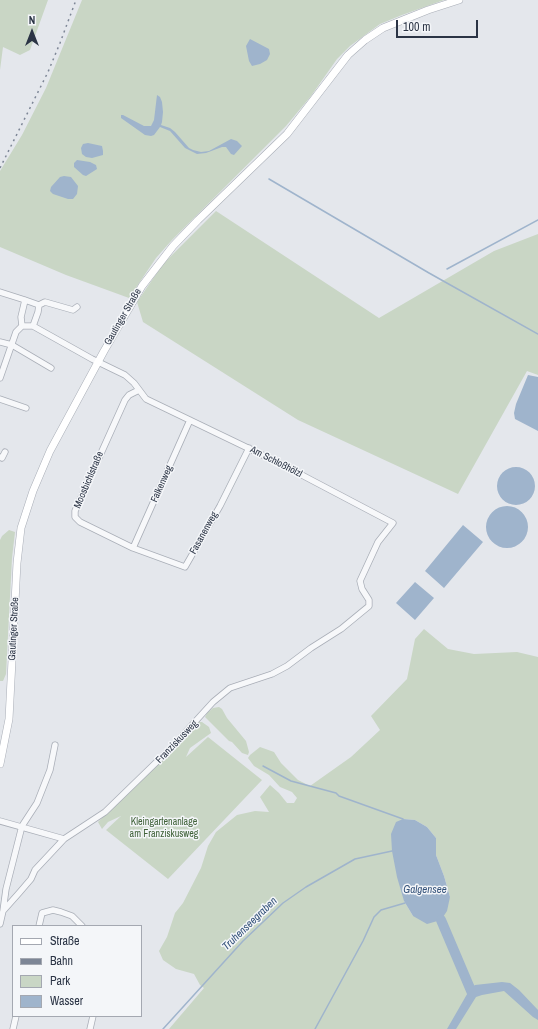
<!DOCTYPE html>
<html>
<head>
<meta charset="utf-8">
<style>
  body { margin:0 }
  #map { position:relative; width:538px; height:1029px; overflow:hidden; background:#e4e7ec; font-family:"Archivo Narrow",sans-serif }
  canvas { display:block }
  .legend { position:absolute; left:12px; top:925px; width:130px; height:92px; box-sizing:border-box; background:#f4f6f9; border:1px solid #a4a8b1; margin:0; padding:5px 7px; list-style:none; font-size:12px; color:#2b3445 }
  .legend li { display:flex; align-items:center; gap:8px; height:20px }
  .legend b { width:20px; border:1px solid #a4a8b1 }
  .north { position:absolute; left:12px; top:12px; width:40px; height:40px; -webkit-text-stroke:3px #f4f6f9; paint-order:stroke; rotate:0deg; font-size:11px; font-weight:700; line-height:16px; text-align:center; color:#2b3445 }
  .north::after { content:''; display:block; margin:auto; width:14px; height:18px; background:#2b3445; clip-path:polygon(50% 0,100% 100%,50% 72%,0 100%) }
  .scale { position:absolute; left:396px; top:20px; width:82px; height:18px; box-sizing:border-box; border:2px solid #2b3445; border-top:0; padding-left:5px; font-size:12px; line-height:14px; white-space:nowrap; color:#2b3445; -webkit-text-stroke:3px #f4f6f9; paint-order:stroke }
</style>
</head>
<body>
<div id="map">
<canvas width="538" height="1029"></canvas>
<ul class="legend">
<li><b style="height:5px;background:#fff"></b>Straße</li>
<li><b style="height:5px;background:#7d8696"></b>Bahn</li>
<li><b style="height:11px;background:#c9d6c5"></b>Park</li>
<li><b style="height:11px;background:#9fb4cc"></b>Wasser</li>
</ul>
<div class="north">N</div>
<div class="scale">100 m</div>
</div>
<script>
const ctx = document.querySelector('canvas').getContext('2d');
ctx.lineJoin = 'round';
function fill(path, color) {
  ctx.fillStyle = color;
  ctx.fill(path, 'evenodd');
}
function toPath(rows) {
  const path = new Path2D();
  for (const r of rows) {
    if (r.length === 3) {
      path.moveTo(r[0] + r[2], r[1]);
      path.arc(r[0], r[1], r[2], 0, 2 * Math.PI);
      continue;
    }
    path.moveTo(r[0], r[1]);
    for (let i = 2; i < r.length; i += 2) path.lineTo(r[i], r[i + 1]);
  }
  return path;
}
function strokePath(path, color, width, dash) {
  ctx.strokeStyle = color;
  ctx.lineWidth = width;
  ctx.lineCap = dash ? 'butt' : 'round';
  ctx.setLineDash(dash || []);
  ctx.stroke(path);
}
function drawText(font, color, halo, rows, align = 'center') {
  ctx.font = font + ' "Archivo Narrow",sans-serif';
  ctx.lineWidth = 3;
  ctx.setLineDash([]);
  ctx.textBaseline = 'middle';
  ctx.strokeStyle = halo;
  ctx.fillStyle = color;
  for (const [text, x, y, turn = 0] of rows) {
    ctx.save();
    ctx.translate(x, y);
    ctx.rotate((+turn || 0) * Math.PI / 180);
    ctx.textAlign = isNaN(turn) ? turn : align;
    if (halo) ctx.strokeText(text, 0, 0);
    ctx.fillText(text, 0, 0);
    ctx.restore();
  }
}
fill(toPath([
  [0,0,48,0,30,50,20,55,3,47,0,70],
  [82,0,444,0,402,15,380,24,350,46,337,59,311,96,286,126,172,240,156,258,129,298,66,275,0,247,0,171,22,135,46,88],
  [216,211,379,318,494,251,538,234,538,375,527,371,458,494,298,420,143,322,137,302,163,264],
  [9,530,15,532,12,558,6,674,3,681,0,681,0,540,2,536],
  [424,629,448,649,474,654,517,652,538,657,538,1029,169,1029,204,988,200,985,194,974,176,969,163,960,159,951,167,937,175,913,183,903,201,868,208,846,216,832,237,815,255,811,269,812,260,797,270,785,279,793,287,803,294,803,297,798,292,792,280,787,269,775,254,766,248,758,250,755,260,747,274,752,281,763,298,780,310,786,351,757,380,730,371,716,407,679,415,639],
  [403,819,415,820,427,827,436,838,436,855,444,876,450,897,413,916,404,901],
  [219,707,222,709,227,718,246,741,249,752,248,755,242,753,232,742,229,741,205,717,207,713,213,708],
  [199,722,202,722,209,727,211,733,190,748,186,757,208,737,262,780,168,879,106,830,121,816,108,822,102,829,98,822,117,802]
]), '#c9d6c5');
fill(toPath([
  [250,39,269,49,270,54,267,60,260,64,252,66,249,61,246,46],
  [157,95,160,97,162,102,163,112,162,122,161,125,170,128,175,132,189,148,193,150,201,152,209,151,231,139,237,141,242,146,234,155,231,154,226,147,222,147,206,153,197,154,185,148,170,131,160,127,154,135,151,136,145,135,121,118,121,115,123,115,144,126,151,126,154,120],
  [88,143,102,146,103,151,103,155,92,158,86,157,82,154,81,148,83,144],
  [77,160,90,162,96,165,97,169,86,176,83,175,74,167,74,163],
  [64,176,71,177,78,186,77,194,73,199,68,199,53,194,50,191,51,187,60,177],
  [528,375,538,377,538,431,515,419,514,413,516,404],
  [516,486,19],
  [507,527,21],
  [463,525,483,542,444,588,425,571],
  [415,582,434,598,415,620,396,603],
  [403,819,415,820,427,827,436,838,436,855,444,876,450,897,447,911,441,920,427,924,413,916,404,901,397,877,392,851,391,834,396,822],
  [502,982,510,983,519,990,538,1010,538,1020,533,1017,504,991,482,995,476,997,456,1029,447,1029,470,989,475,985]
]), '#9fb4cc');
strokePath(toPath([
  [269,179,429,273,538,334],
  [447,269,538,220],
  [263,766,291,781,336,793,339,796,403,819],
  [163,1029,243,941,283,903,306,887,355,859,392,851],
  [315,1029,363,941,374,917,381,910,405,903]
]), '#9fb4cc', 1.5);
strokePath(toPath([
  [441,920,472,993]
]), '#9fb4cc', 10);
const street = toPath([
  [0,292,25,300],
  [39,305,45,302,73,310,77,307],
  [22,326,21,317,25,300,39,305,38,312,33,326],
  [0,342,12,345,51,368],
  [0,378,16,332,22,326,33,326,92,359,125,375,134,383,146,399,279,463,393,523,378,542,360,581,362,589,369,600,369,606,341,629,311,648,287,666,272,674,230,688,213,702,171,748,105,812,64,839,35,870,31,879,19,893,3,911,0,924],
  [139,390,129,395,125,400,75,511,75,517,80,522,133,548,185,567,220,506,249,448],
  [0,399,26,408],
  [0,457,2,458,5,452],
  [133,548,190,420],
  [0,821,64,839],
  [3,911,6,889,22,826,37,803,50,770,55,745],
  [39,926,42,913,53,910,61,912,72,916,82,926],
  [13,1029,16,1016],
  [90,1029,93,1016]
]);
const secondary = toPath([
  [0,764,9,719,17,563,21,528,33,491,50,451,104,351,142,286,173,246,198,220,287,134,348,55,365,40,383,28,428,10,459,0]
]);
strokePath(street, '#a9aeb7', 7);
strokePath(secondary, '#a9aeb7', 8);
strokePath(street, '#f7f8fa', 5.5);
strokePath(secondary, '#fff', 7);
strokePath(toPath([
  [0,168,48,72,60,43,76,0]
]), '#7d8696', 1.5, [2, 4]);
drawText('10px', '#2b3445', '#f4f6f9', [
  ["Gautinger Straße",123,317,-60],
  ["Am Schloßhölzl",276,462,27],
  ["Moosbichlstraße",89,480,-67],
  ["Falkenweg",162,484,-66],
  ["Fasanenweg",204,533,-61],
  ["Gautinger Straße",14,629,-87],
  ["Franziskusweg",177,742,-46]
]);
drawText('10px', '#3f6138', '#f4f6f9', [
  ["Kleingartenanlage",164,822],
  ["am Franziskusweg",164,834]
]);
drawText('italic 11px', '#34527a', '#f4f6f9', [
  ["Galgensee",425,890],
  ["Truhenseegraben",250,924,-44]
]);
</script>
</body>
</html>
